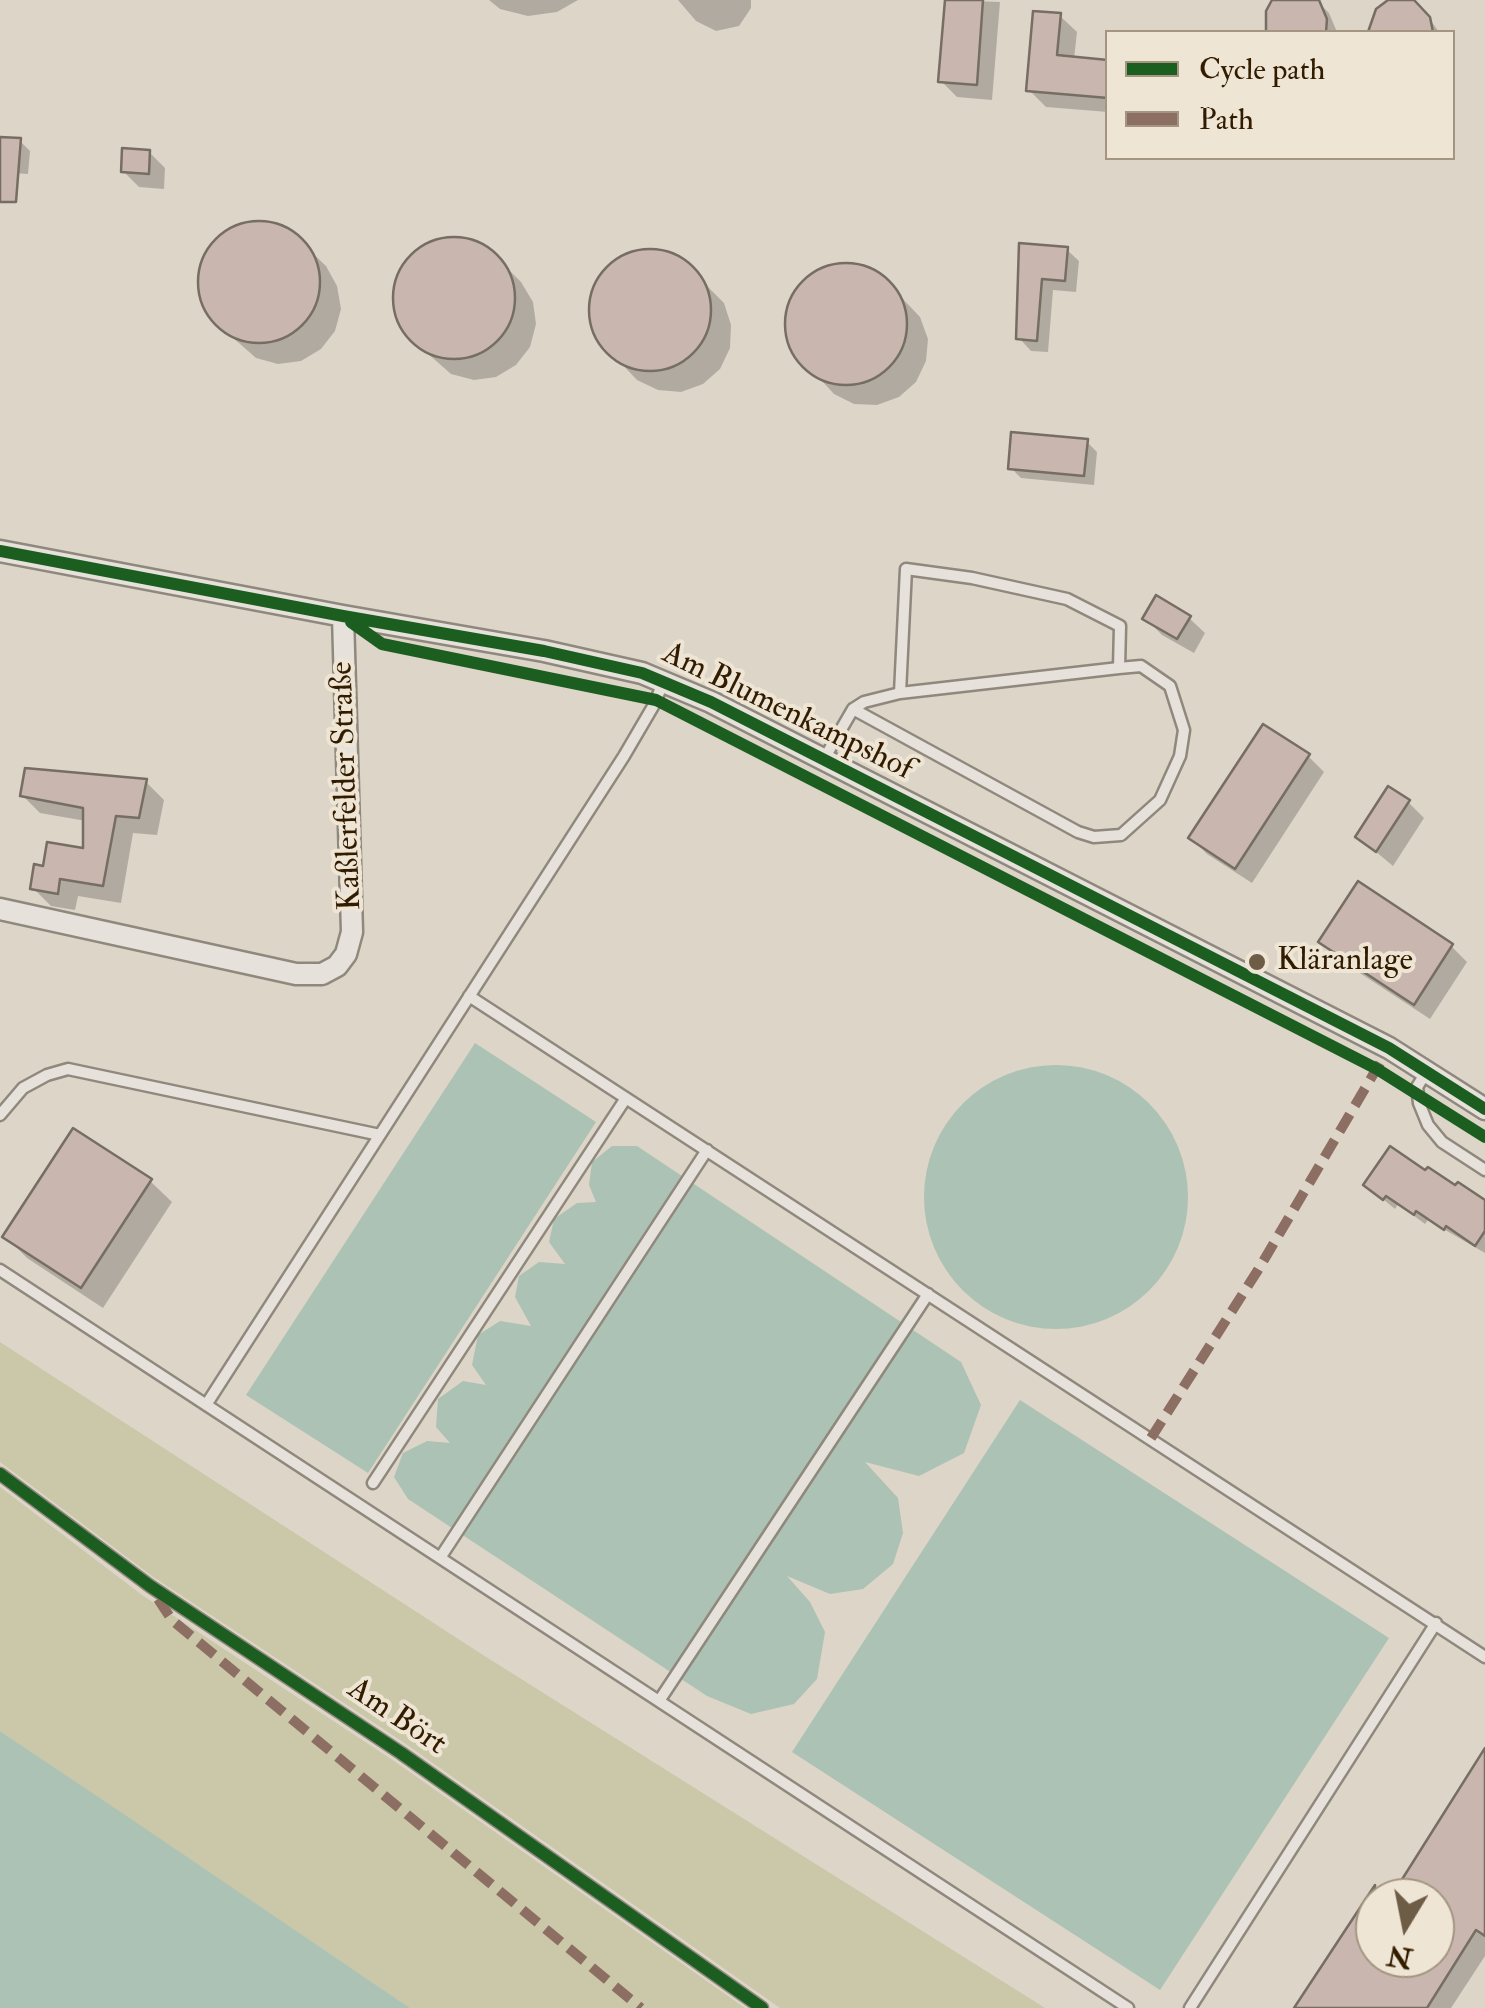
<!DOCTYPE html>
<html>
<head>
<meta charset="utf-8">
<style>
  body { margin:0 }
  #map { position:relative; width:1485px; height:2008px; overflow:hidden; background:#ddd5c8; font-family:"IM FELL Double Pica",serif }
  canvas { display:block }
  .legend { position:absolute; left:1105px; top:30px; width:350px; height:130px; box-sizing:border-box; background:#efe5d5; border:2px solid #a39580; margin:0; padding:12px 18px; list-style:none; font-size:30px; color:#321c00 }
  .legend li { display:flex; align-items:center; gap:20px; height:50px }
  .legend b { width:50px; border:2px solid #a39580 }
  .north { position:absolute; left:1355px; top:1878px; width:100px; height:100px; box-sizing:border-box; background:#efe5d5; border:2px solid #a39580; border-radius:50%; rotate:190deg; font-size:28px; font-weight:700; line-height:40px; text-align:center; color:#321c00 }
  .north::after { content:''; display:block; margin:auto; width:35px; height:45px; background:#6e5d46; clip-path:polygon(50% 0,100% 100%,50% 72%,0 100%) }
</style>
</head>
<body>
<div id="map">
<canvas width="1485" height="2008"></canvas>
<ul class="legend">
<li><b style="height:12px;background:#1b5e20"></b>Cycle path</li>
<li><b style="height:12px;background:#8d6e63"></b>Path</li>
</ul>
<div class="north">N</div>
</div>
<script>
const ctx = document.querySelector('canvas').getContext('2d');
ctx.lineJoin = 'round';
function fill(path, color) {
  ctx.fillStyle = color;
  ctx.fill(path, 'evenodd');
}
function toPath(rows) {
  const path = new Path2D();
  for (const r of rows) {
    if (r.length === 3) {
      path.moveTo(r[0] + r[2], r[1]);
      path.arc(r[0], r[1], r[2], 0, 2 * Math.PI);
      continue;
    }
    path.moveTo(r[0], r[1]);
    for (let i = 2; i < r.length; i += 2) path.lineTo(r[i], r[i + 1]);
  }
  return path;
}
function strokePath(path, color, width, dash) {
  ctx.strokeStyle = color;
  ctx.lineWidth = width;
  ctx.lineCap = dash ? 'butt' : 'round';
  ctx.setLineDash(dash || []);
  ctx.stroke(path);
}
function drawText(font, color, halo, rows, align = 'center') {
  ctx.font = font + ' "IM FELL Double Pica",serif';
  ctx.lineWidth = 8;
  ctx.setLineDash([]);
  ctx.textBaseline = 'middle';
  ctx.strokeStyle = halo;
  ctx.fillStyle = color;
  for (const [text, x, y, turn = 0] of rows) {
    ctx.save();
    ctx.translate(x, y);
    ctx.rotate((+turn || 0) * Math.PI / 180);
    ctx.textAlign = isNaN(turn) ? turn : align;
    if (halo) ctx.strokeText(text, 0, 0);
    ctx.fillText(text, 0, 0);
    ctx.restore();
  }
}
fill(toPath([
  [0,1342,483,1655,1045,2008,780,2008,406,1744,152,1576,0,1462],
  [0,1487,142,1595,394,1761,745,2008,410,2008,0,1731]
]), '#cac8a8');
fill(toPath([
  [475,1043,596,1122,368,1473,246,1395],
  [1056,1197,132],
  [612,1146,637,1146,961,1362,981,1405,964,1453,919,1476,865,1462,898,1498,903,1533,893,1564,863,1589,830,1594,787,1576,810,1602,825,1632,817,1679,794,1704,751,1714,707,1696,408,1499,394,1477,403,1453,427,1441,450,1443,436,1427,438,1399,463,1381,486,1385,472,1365,478,1335,500,1321,531,1326,515,1297,519,1276,539,1262,565,1264,549,1242,554,1219,577,1203,596,1202,589,1185,592,1162],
  [1020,1400,1389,1638,1160,1990,792,1752],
  [0,1731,137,1823,410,2008,0,2008]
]), '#acc2b4');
fill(toPath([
  [489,0,578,0,557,12,528,16,500,9],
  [678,0,751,0,751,8,739,26,716,31,696,21],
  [947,0,1000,2,992,100,957,97,941,81],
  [1278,0,1318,2,1329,13,1337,32,1269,32,1268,12],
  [1405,0,1423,10,1439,32,1373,32,1371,29],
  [1060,16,1077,32,1074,59,1108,62,1108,112,1046,107,1029,90],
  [0,139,20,141,30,151,28,174,0,172],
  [149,152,165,168,164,189,139,187,123,171],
  [262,224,284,229,303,244,326,266,337,286,341,309,335,331,321,349,301,361,278,364,256,358,215,322,203,302,200,279,206,257,219,238,239,227],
  [457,239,480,245,498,259,521,282,533,302,536,324,530,347,516,365,496,377,474,380,451,374,410,338,398,317,395,295,401,273,415,254,435,243],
  [1022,245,1066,249,1079,261,1076,292,1053,290,1048,352,1031,351,1019,338],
  [642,252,665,254,685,264,724,303,731,325,730,348,720,369,703,384,681,392,658,390,637,380,599,340,592,319,593,296,603,275,620,260],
  [838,266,861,267,882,277,920,317,928,339,926,361,916,382,899,397,877,405,854,404,834,394,796,353,788,332,789,309,799,288,816,273],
  [1087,442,1097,452,1094,485,1021,478,1011,468],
  [1189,618,1205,633,1194,653,1162,635,1146,619],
  [1308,756,1324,772,1252,883,1207,854,1191,838],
  [146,782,164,800,157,835,133,833,121,903,78,896,75,910,51,906,33,888,45,869,86,851,86,821,40,813,22,795],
  [1408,802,1424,818,1393,866,1358,837],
  [1321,942,1451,946,1467,962,1430,1019,1337,958],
  [1426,1174,1485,1203,1485,1253,1428,1220,1425,1224,1398,1204,1395,1209,1366,1185],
  [150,1181,172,1202,103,1308,27,1258,6,1237],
  [1485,1753,1485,1956,1451,2008,1298,2008,1375,1901,1375,1958,1435,1958,1435,1898,1394,1898]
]), '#0003');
const building = toPath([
  [945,0,983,0,977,85,938,82,945,0],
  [1272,0,1319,0,1327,19,1326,32,1266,32,1266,11,1272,0],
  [1388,0,1414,0,1430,17,1433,32,1368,32,1376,9,1388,0],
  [1033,11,1061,13,1057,55,1108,60,1108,98,1026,91,1033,11],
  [0,137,21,138,16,202,0,202,0,137],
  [122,148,150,150,149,174,121,172,122,148],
  [259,282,61],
  [454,298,61],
  [1019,243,1068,247,1065,281,1042,279,1037,341,1016,339,1019,243],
  [650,310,61],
  [846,324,61],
  [1011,432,1088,439,1084,476,1008,469,1011,432],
  [1156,595,1191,616,1177,639,1142,619,1156,595],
  [1263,724,1310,754,1235,869,1188,838,1263,724],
  [25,768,147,779,139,818,116,816,103,886,60,879,58,894,30,889,34,864,43,866,47,842,83,848,83,808,20,796,25,768],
  [1388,786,1410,800,1376,852,1355,837,1388,786],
  [1358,881,1453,944,1414,1005,1318,942,1358,881],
  [73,1128,152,1179,81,1288,2,1237,73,1128],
  [1390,1146,1425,1170,1428,1167,1455,1185,1458,1182,1485,1200,1485,1231,1475,1246,1446,1226,1444,1230,1416,1211,1414,1215,1386,1196,1383,1200,1363,1185,1390,1146],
  [1485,1748,1485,1936,1476,1930,1427,2008,1294,2008,1375,1885,1375,1958,1435,1958,1435,1898,1426,1898,1401,1881,1485,1748]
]);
fill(building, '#c9b6ae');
strokePath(building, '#766e63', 2.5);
const lane = toPath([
  [853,709,1078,832,1094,837,1121,835,1160,800,1180,756,1184,730,1170,686,1141,666,1119,668],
  [824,759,853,709,864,702,900,693,906,569,972,578,1067,599,1120,626,1119,668,900,693],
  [469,996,1485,1657],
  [1427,1071,1417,1087,1419,1103,1428,1125,1442,1142,1485,1170],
  [0,1115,23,1088,47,1075,68,1069,380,1135],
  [0,1270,1128,2008],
  [206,1405,624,756,655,703,663,682],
  [0,1474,150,1586,401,1753,762,2008],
  [373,1483,626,1098],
  [440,1558,707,1150],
  [659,1701,928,1294],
  [1190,2008,1436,1623]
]);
const street = toPath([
  [0,551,343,616,544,651,642,673,711,702,1389,1048,1485,1109],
  [0,909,296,974,322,974,337,966,346,954,352,932,343,616]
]);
strokePath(lane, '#8f887d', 15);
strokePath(street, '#8f887d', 25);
strokePath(lane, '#e6e1da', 10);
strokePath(street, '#e6e1da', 20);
strokePath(toPath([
  [1151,1438,1258,1270,1380,1063],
  [158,1599,172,1620,641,2008]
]), '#8d6e63', 10, [20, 10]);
strokePath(toPath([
  [0,551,343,616,544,651,642,673,711,702,1389,1048,1485,1109],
  [351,622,382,644,656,700,1377,1069,1485,1137],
  [0,1474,150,1586,401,1753,762,2008]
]), '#1b5e20', 12);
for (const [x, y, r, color] of [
  [1257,962,10,"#6e5d46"]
]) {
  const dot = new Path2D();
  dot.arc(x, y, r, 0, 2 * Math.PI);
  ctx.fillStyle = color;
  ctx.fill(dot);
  strokePath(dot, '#efe5d5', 4);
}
drawText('32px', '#321c00', '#efe5d5', [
  ["Am Blumenkampshof",787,713,26],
  ["Kaßlerfelder Straße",348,786,-92],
  ["Am Bört",396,1718,34]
]);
drawText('32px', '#321c00', '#efe5d5', [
  ["Kläranlage",1277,962]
], 'left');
</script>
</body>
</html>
